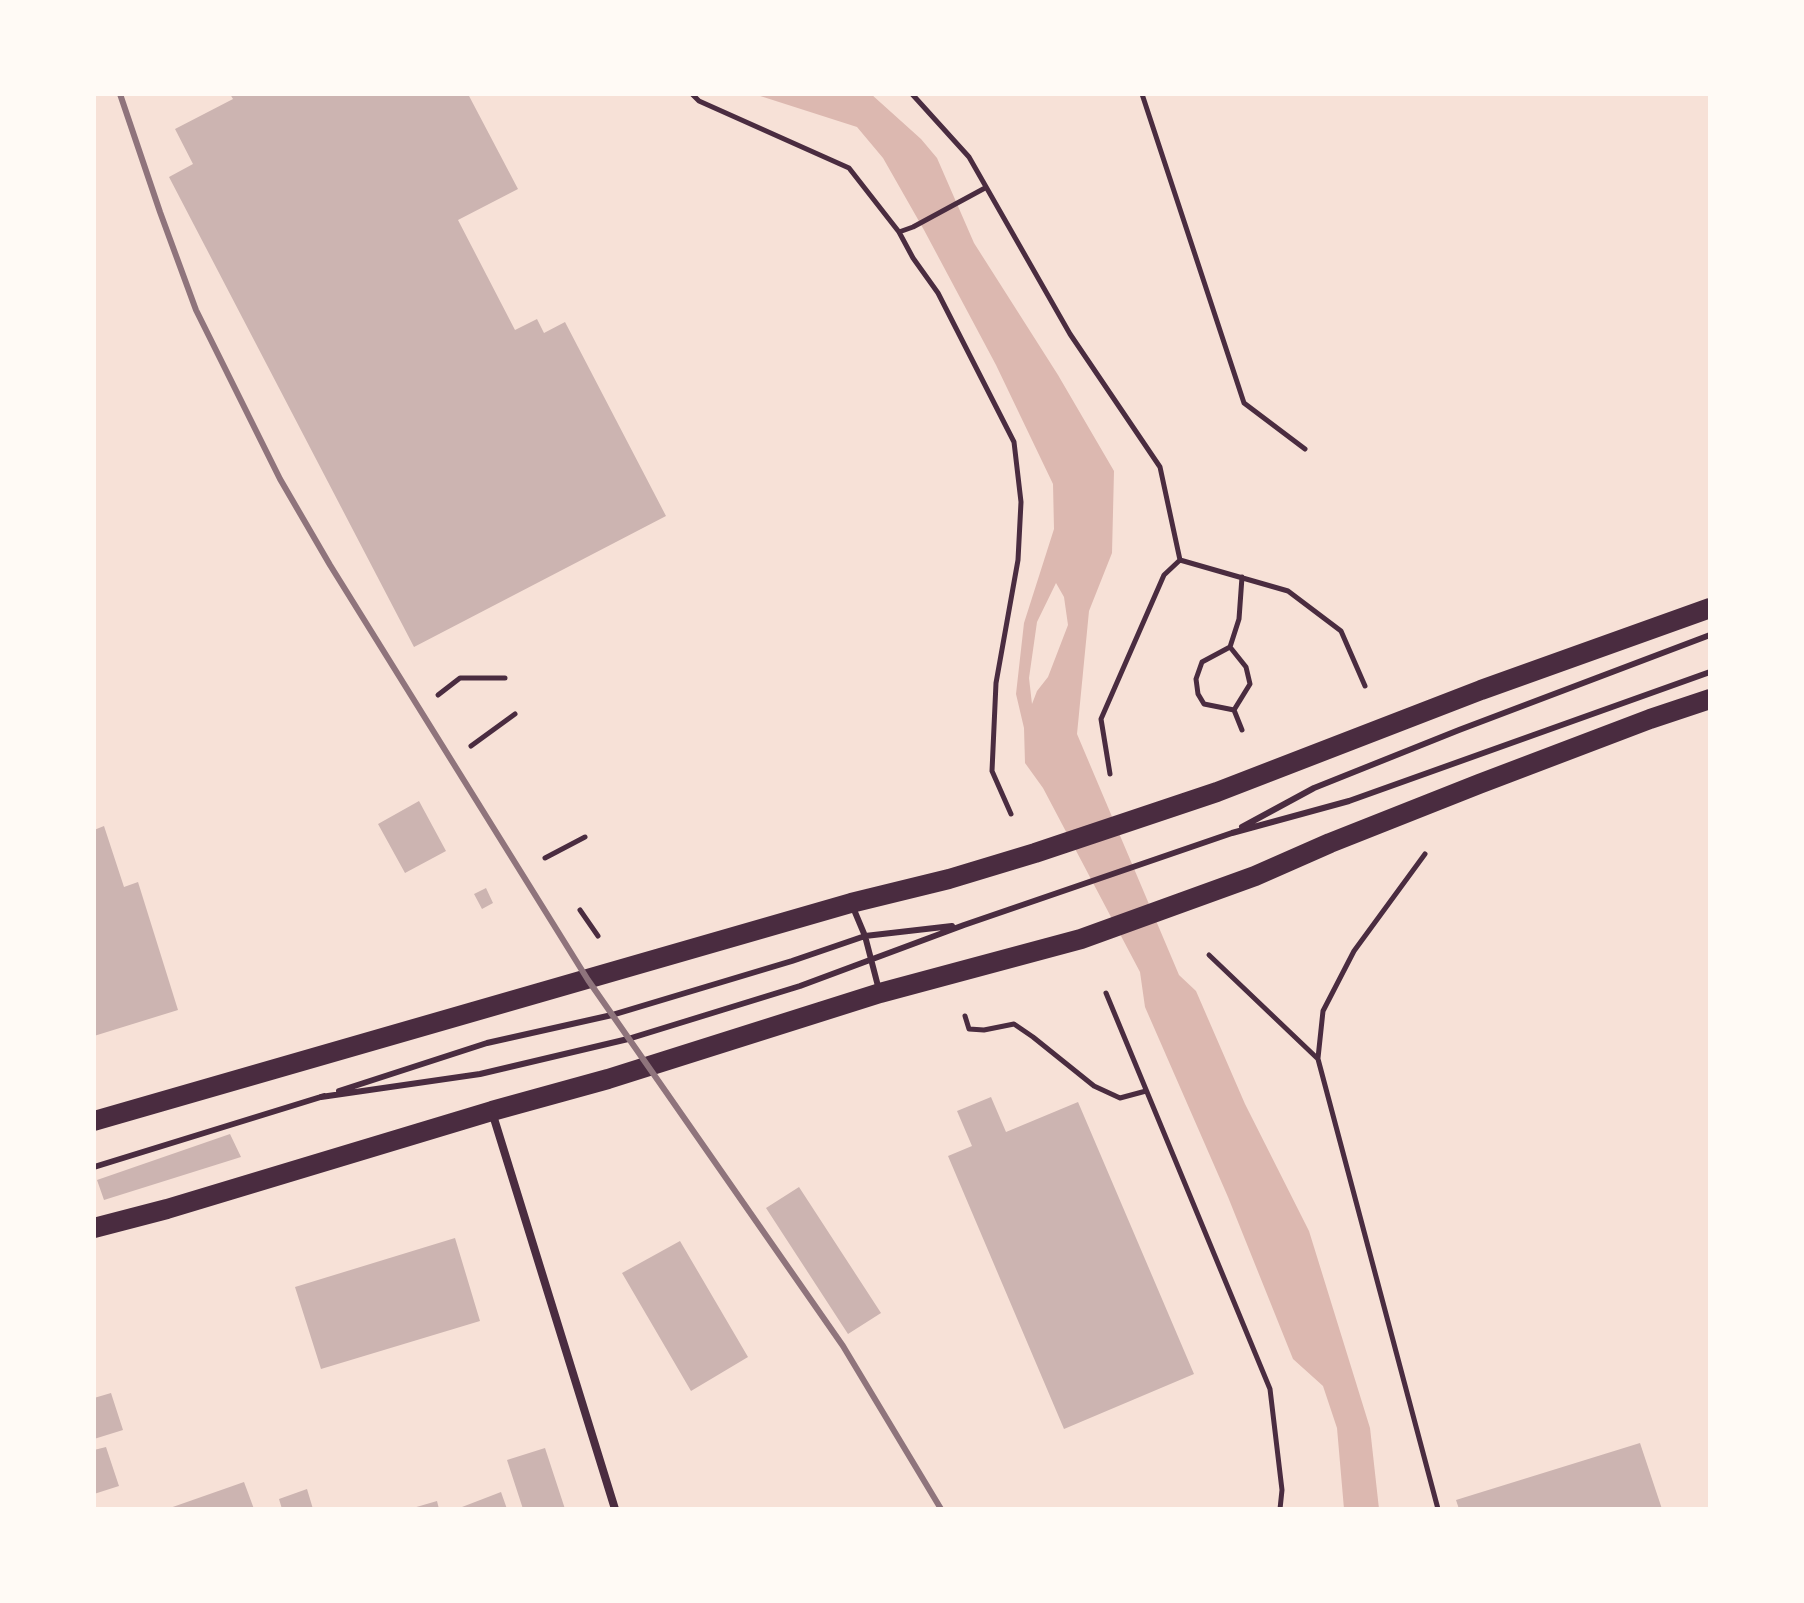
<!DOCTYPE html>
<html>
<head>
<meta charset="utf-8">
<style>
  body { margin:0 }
  #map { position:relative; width:1804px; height:1603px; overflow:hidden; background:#f7e1d7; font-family:"Golos Text",sans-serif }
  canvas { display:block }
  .frame { position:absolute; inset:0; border:96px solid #fffaf5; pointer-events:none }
</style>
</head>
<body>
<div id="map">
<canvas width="1804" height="1603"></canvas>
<div class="frame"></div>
</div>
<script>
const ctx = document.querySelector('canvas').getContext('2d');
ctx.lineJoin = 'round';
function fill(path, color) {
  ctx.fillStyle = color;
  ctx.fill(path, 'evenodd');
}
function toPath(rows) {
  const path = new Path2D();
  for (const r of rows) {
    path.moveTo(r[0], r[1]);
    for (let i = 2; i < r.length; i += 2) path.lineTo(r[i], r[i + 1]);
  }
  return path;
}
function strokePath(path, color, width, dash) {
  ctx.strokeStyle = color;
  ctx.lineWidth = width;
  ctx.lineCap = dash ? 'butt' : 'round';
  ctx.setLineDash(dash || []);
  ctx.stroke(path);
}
fill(toPath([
  [754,94,871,94,921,139,937,158,974,243,1058,375,1114,471,1112,553,1089,611,1077,734,1179,975,1196,991,1245,1104,1309,1231,1370,1428,1379,1509,1344,1509,1337,1428,1323,1386,1293,1359,1228,1197,1145,1007,1140,972,1043,788,1025,763,1024,728,1016,694,1024,623,1054,529,1053,484,996,365,924,230,883,158,857,127],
  [1056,583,1064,597,1068,625,1048,677,1037,691,1032,704,1029,678,1037,622]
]), '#dcb8b0');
fill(toPath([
  [230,94,468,94,518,189,458,220,515,330,537,319,544,333,565,322,666,516,414,647,169,177,193,164,175,129,233,99],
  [419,801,446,851,405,873,378,824],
  [104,826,124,887,138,882,178,1010,94,1036,94,830],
  [486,888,493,903,482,909,474,894],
  [991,1097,1006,1132,1078,1102,1194,1374,1064,1429,948,1156,972,1146,957,1111],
  [230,1134,241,1157,104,1200,97,1180],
  [799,1187,881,1313,848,1334,766,1208],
  [455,1238,480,1321,321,1369,295,1287],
  [680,1241,748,1357,691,1391,622,1273],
  [111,1393,123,1430,94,1439,94,1398],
  [1640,1443,1662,1509,1459,1509,1456,1500],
  [106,1447,119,1486,94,1494,94,1450],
  [545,1448,565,1509,523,1509,507,1460],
  [244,1482,254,1509,167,1509],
  [307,1489,313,1509,282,1509,279,1499],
  [501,1492,507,1509,463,1509,462,1507],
  [437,1501,439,1509,414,1509,413,1508]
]), '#ccb4b1');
strokePath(toPath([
  [692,94,699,101,849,168,899,232,913,258,938,293,1014,442,1021,502,1018,560,996,683,992,771,1011,814],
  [912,94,969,157,1070,334,1160,467,1180,560],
  [1142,94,1244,403,1305,449],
  [899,232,913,227,985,188],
  [1180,560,1288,591,1341,631,1365,686],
  [1242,577,1239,619,1230,647,1246,667,1250,684,1234,710,1242,730],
  [1230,647,1202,662,1196,679,1198,694,1204,704,1234,710],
  [438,695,460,678,505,678],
  [471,746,515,714],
  [1110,774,1101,719,1164,575,1180,560],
  [545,858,585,837],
  [580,910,598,936],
  [1209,955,1318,1059,1438,1509],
  [1106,993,1270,1389,1282,1490,1280,1509],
  [965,1016,969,1029,984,1030,1014,1024,1033,1037,1094,1086,1120,1098,1146,1091],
  [1318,1058,1323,1011,1354,951,1425,854]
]), '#4a2c40', 5);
strokePath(toPath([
  [1242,827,1314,788,1459,730,1710,635],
  [852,905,865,936,879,990],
  [339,1091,487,1043,612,1015,792,961,865,936,952,926],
  [321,1097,480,1074,628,1039,800,986,964,925,1232,833,1349,801,1710,672],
  [94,1167,324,1096]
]), '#4a2c40', 6);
strokePath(toPath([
  [492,1112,615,1509]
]), '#4a2c40', 8);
strokePath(toPath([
  [94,1121,851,903,949,879,1035,853,1217,792,1481,690,1710,608],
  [94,1228,167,1209,492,1111,608,1079,880,993,1081,939,1255,876,1330,843,1479,784,1650,719,1710,699]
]), '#4a2c40', 20);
strokePath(toPath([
  [120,94,160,212,196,310,280,479,330,565,588,980,843,1346,941,1509]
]), '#8f747c', 6);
</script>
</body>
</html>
